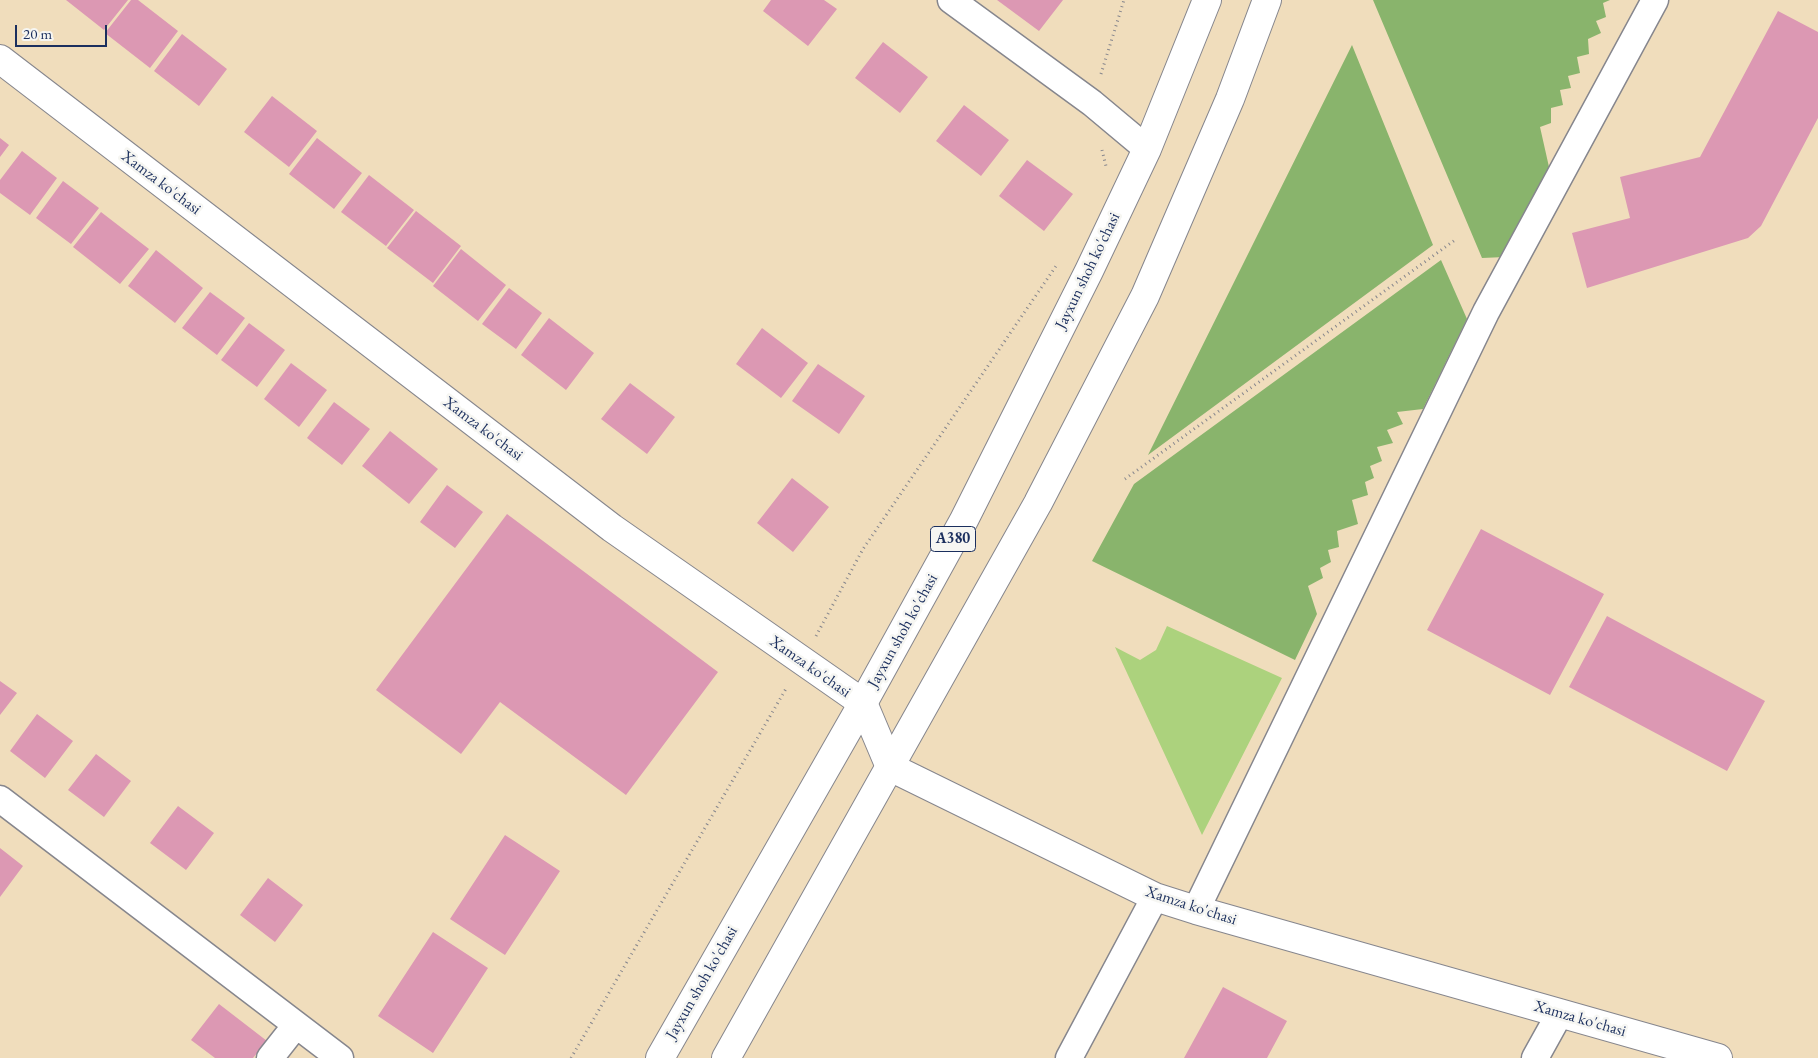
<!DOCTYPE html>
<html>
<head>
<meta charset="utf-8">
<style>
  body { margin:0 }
  #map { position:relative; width:1818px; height:1058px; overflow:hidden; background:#f0ddbc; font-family:"EB Garamond",serif }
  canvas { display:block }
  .scale { position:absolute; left:15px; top:25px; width:92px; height:22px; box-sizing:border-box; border:2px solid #1b2f5e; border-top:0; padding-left:6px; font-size:15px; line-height:18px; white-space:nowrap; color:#1b2f5e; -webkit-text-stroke:4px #f6f6f2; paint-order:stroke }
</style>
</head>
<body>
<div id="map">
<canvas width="1818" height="1058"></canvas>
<div class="scale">20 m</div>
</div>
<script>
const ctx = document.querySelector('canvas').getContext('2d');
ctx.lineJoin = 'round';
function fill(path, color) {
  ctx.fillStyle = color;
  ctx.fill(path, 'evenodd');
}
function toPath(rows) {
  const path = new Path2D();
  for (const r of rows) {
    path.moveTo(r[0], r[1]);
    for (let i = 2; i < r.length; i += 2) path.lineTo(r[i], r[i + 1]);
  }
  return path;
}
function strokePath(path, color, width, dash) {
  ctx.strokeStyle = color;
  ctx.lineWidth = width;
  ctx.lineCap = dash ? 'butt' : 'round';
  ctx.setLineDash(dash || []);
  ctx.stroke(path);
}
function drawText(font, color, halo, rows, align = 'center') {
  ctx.font = font + ' "EB Garamond",serif';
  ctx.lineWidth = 5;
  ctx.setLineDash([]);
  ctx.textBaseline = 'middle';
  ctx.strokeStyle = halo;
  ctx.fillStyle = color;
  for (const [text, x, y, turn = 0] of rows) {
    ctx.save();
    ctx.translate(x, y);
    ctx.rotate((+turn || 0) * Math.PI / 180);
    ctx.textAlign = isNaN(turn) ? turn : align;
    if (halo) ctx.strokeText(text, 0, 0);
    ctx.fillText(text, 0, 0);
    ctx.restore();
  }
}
fill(toPath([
  [1167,626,1282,678,1202,835,1115,647,1140,660,1156,650]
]), '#acd27d');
fill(toPath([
  [1373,0,1610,0,1603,3,1606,17,1596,21,1601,33,1588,39,1589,54,1577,57,1580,73,1568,76,1571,88,1560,90,1563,105,1551,108,1551,123,1540,127,1549,167,1505,257,1482,258],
  [1352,45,1433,245,1148,455],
  [1441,260,1467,319,1423,409,1397,412,1403,424,1387,430,1393,443,1377,447,1382,461,1370,466,1374,478,1365,482,1368,495,1352,500,1358,524,1337,531,1339,547,1328,550,1331,562,1320,568,1323,578,1308,586,1317,614,1295,660,1092,561,1134,484]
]), '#89b46c');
fill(toPath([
  [66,0,128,0,104,30],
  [131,0,138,0,178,31,150,68,105,33],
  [771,0,824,0,837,9,808,46,763,11],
  [997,0,1063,0,1039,31],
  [1778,11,1818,32,1818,118,1761,226,1748,238,1587,288,1572,233,1630,218,1620,177,1700,157],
  [182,34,227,69,199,106,154,71],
  [883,42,928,77,900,113,855,78],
  [272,96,317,131,289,167,244,132],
  [964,105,1009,140,981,176,936,141],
  [0,138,9,145,0,157],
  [317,138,362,173,334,209,289,174],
  [22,151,57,178,30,215,0,193,0,180],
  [1027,160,1073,194,1044,231,999,196],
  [369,175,414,210,386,246,341,212],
  [63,181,99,208,71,244,36,218],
  [416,211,461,246,433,283,387,248],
  [101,212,149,249,120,284,73,247],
  [461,249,506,285,478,321,433,286],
  [156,250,203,288,175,323,128,286],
  [509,288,542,313,516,349,482,324],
  [210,292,245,318,217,355,182,328],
  [549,318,594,353,566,390,521,355],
  [249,323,285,350,257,387,221,360],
  [762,328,808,363,781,398,736,364],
  [291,363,327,390,299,427,264,399],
  [818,364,865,396,839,434,792,401],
  [630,383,675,417,647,454,601,419],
  [334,402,370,429,342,465,307,438],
  [390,431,438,469,409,504,362,466],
  [792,478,829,507,793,552,757,523],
  [447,485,483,512,455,548,420,522],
  [507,514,718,672,626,795,500,702,461,754,376,690],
  [1481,529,1604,594,1550,695,1427,630],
  [1607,616,1765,701,1727,771,1569,687],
  [0,681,17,693,0,715],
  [37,714,73,741,45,778,10,751],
  [96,754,131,781,104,817,68,790],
  [178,806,214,833,186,870,150,843],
  [505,835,560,871,505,955,450,919],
  [0,848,23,866,0,897],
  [268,878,303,905,275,942,240,915],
  [433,932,488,968,433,1053,378,1016],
  [1223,987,1287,1021,1267,1058,1184,1058],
  [219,1004,267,1041,253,1058,215,1058,191,1040]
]), '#dc98b3');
const minor = toPath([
  [951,0,1092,103,1147,149],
  [0,799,340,1058],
  [1196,910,1486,312,1655,0],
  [270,1058,296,1025],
  [1069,1058,1155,897],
  [1535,1058,1560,1013]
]);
const tertiary = toPath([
  [0,59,612,528,863,703,890,767,1155,897,1196,910,1718,1058]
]);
const trunk = toPath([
  [660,1058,863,703,964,520,1089,271,1147,149,1207,0],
  [726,1058,1038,503,1145,296,1230,99,1267,0]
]);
strokePath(minor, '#86868d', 29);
strokePath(tertiary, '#86868d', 30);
strokePath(trunk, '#86868d', 30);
strokePath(toPath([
  [1101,74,1124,0],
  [1102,150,1106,166],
  [1125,479,1455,240],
  [816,636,863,549,1056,266],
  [571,1058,787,687]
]), '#86868d', 3, [1, 4]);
strokePath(minor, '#fff', 26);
strokePath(tertiary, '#fff', 28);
strokePath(trunk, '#fff', 28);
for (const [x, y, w] of [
  [953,539,45]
]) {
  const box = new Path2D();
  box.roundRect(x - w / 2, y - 12.5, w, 25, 4);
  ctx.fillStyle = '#f6f6f2';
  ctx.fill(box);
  strokePath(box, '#1b2f5e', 1);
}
drawText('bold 15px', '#1b2f5e', null, [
  ["A380",953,539]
]);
drawText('16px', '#1b2f5e', '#f6f6f2', [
  ["Xamza ko'chasi",161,183,37],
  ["Jayxun shoh ko'chasi",1088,271,-64],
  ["Xamza ko'chasi",483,429,37],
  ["Jayxun shoh ko'chasi",903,631,-61],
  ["Xamza ko'chasi",810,667,35],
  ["Xamza ko'chasi",1191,906,18],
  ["Jayxun shoh ko'chasi",702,983,-60],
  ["Xamza ko'chasi",1580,1019,16]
]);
</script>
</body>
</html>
